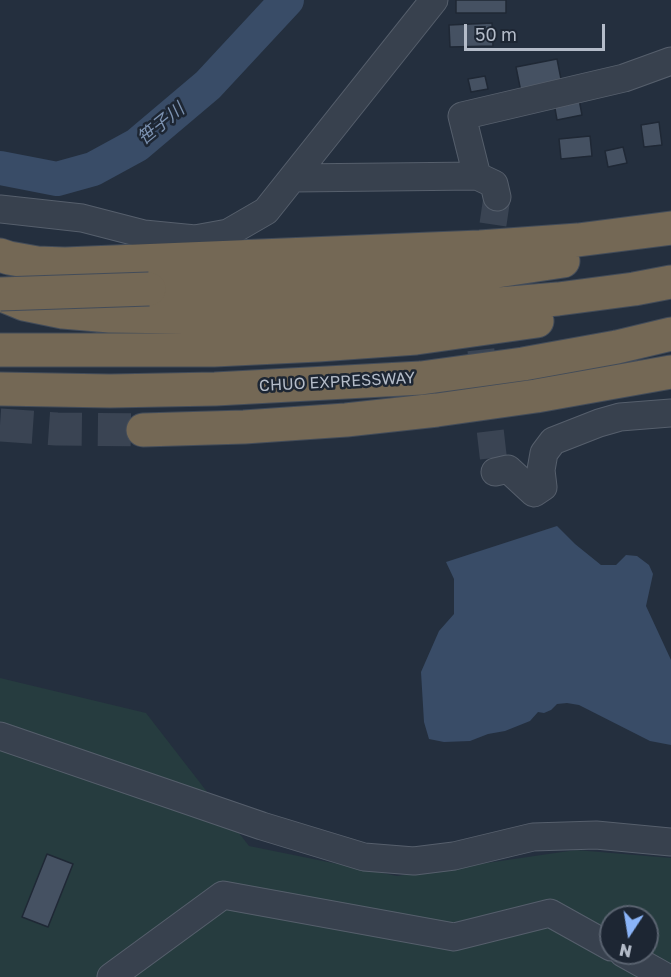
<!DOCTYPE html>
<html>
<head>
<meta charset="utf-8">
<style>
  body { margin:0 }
  #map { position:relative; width:671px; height:977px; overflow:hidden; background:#242f3e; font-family:"Golos Text",sans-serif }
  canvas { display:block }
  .north { position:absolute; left:599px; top:905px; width:60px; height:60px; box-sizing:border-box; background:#1d2633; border:2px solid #59626f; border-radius:50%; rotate:192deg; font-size:16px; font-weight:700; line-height:24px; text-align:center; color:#b4bcc9 }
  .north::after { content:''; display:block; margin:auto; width:21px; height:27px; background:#8ab4f8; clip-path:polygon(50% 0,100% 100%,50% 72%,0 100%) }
  .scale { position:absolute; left:464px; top:24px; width:141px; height:27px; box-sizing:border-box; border:3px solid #b4bcc9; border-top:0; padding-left:8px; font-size:18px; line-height:21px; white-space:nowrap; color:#b4bcc9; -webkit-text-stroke:4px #1d2633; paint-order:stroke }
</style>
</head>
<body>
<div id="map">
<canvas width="671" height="977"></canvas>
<div class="north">N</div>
<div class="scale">50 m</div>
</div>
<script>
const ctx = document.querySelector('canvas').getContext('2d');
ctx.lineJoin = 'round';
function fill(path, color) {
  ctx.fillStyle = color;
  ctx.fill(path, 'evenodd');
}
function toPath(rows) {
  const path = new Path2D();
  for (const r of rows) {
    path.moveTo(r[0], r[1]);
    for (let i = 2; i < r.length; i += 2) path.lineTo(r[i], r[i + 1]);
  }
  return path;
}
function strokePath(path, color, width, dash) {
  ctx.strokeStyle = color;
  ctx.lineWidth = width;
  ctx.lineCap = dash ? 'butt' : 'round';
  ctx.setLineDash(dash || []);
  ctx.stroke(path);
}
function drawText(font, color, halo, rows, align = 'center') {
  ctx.font = font + ' "Golos Text","Noto Sans JP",sans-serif';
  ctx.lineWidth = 5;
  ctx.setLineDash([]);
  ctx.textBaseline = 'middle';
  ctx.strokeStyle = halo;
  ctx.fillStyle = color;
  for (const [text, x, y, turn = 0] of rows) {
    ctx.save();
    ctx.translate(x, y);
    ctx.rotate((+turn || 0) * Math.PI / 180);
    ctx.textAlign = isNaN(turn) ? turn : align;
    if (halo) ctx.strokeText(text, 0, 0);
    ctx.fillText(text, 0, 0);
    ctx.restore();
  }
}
fill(toPath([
  [0,678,146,713,249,846,397,876,576,850,671,858,671,977,0,977],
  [611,917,647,917,647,953,611,953]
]), '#263c3f');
fill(toPath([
  [557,526,575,544,601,565,616,565,626,555,637,556,649,565,653,574,646,606,671,660,671,745,650,741,579,705,567,703,557,704,551,710,544,713,538,712,530,721,505,731,488,734,470,741,444,742,429,739,424,722,421,672,439,631,454,614,454,579,446,562]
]), '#394c67');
strokePath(toPath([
  [0,168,57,179,93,169,137,145,208,85,287,0]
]), '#394c67', 34);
const building = toPath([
  [456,0,506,0,506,13,456,13,456,0],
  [492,23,493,46,450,47,449,25,492,23],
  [557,59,562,84,521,92,516,67,557,59],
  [485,76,488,89,471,92,468,79,485,76],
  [579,99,582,115,557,120,554,103,579,99],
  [659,122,662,145,644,147,641,125,659,122],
  [590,136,592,156,561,159,559,139,590,136],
  [623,147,627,163,608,167,605,151,623,147],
  [47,854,73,864,48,927,22,917,47,854]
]);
fill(building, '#455162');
strokePath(building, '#1f2835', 1.5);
strokePath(toPath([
  [487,265,497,197],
  [480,309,478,325,495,472]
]), '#3a4453', 27, [27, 14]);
strokePath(toPath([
  [0,425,57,429,143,430]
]), '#3a4453', 33, [33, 16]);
const minor = toPath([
  [294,178,477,176],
  [497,197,494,184,477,176,462,116,624,78,671,61],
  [0,209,82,218,144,234,195,239,228,233,266,211,434,0],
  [495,472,508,469,534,493,543,487,541,470,544,453,553,441,599,423,620,417,671,413],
  [0,736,262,826,364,857,414,861,454,856,533,837,596,835,671,842],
  [623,953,666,977],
  [111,977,223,895,454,937,550,913,611,947]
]);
const highway = toPath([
  [0,255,9,258,37,263,65,264,480,247,578,240,671,228],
  [149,289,400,280,497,271,563,261],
  [7,297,24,304,63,312,110,316,257,318,464,307,558,299,634,289,671,282],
  [0,350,214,350,318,345,416,338,537,321],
  [0,389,110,391,215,389,421,378,523,364,617,347,671,334],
  [143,430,244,427,346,420,437,410,536,396,671,372]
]);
strokePath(minor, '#565f6c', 29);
strokePath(highway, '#434c59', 35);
strokePath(minor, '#38414e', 27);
strokePath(highway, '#746855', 33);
const highwayBridge = toPath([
  [0,294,149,289]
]);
strokePath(highwayBridge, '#434c59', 35, []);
strokePath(highwayBridge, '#746855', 33);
drawText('16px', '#b4bcc9', '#1d2633', [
  ["CHUO EXPRESSWAY",337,382,-3]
]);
drawText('italic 18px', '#7c92b1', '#1d2633', [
  ["笹子川",161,124,-39]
]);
</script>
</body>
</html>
